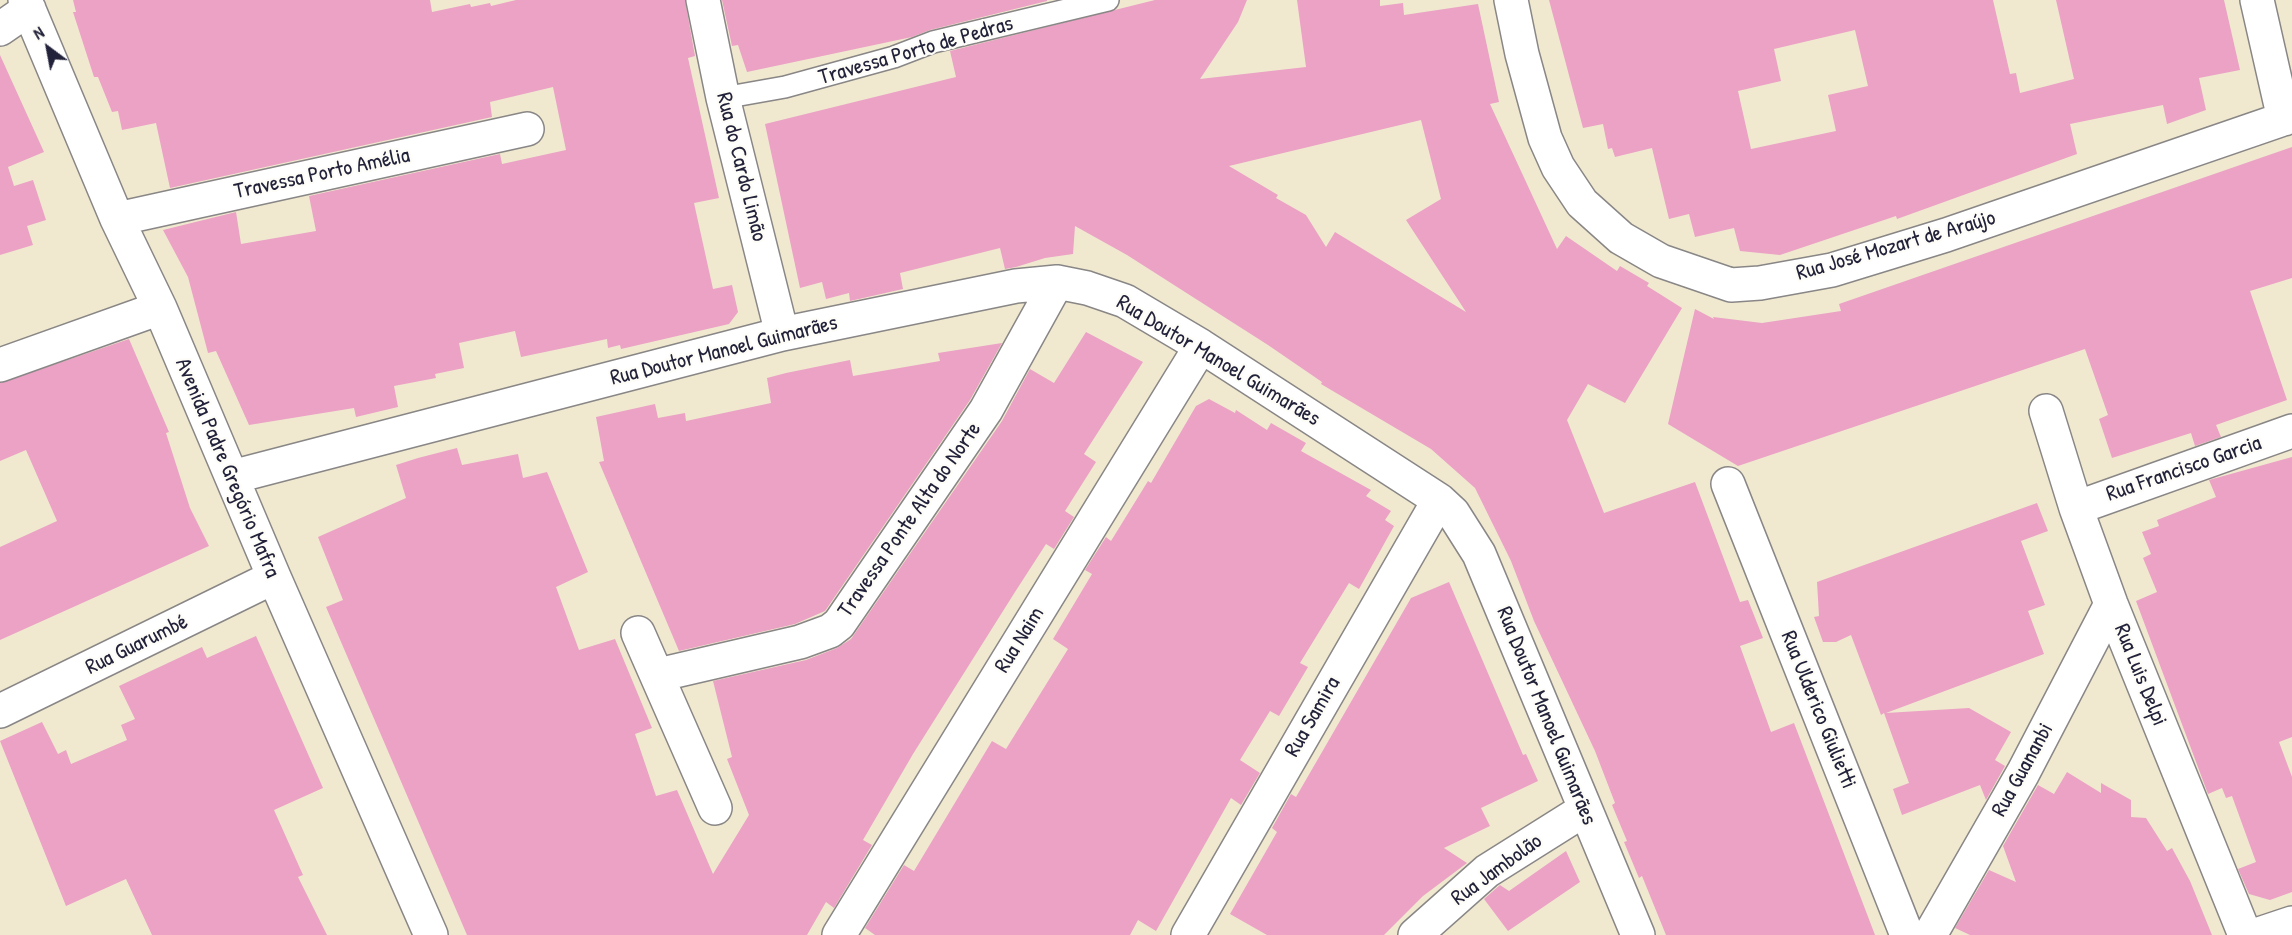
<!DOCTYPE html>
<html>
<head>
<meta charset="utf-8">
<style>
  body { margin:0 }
  #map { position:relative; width:2292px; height:935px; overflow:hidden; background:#f0e9d0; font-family:"Patrick Hand",sans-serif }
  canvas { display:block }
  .north { position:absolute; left:18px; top:18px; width:60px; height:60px; -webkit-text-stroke:4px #fdfcf7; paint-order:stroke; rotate:328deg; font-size:16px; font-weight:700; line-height:24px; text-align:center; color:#22223b }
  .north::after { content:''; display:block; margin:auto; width:21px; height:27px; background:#22223b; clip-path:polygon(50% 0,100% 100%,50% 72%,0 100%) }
</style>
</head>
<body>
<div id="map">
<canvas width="2292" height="935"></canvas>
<div class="north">N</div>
</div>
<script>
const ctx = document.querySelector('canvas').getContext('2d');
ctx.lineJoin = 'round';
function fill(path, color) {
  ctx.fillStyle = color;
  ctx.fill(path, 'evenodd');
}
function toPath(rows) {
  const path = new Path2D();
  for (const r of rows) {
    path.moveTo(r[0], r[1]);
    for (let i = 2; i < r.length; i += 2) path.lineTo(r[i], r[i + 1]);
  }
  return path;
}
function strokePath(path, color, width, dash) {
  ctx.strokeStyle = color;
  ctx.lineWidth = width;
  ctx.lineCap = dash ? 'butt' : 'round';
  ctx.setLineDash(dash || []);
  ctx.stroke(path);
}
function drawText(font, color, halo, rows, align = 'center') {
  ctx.font = font + ' "Patrick Hand",sans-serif';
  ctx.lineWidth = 4.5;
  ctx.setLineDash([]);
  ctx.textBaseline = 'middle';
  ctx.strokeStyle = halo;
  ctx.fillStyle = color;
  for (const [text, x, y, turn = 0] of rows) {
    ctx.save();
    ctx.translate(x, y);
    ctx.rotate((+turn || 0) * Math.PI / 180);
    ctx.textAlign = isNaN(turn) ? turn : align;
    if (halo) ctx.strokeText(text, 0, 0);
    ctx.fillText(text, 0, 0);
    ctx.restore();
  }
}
fill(toPath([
  [73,0,430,0,432,12,470,4,471,7,490,3,491,6,516,0,685,0,695,56,688,58,719,198,694,203,713,289,732,285,738,312,729,324,621,349,620,345,608,348,607,339,521,357,515,331,459,343,464,368,435,374,436,378,394,386,398,407,356,417,354,408,249,425,216,351,208,353,188,277,163,230,236,212,241,244,316,231,309,196,500,154,502,164,566,150,553,87,490,102,492,117,170,188,156,123,122,130,118,111,112,112,98,77,94,77,73,12,76,12],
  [722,0,1047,0,1047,1,930,30,912,37,747,72,738,45,732,46],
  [1155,0,1247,0,1238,22,1200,79,1306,67,1297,0,1380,0,1380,6,1403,3,1404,15,1478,4,1499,102,1490,104,1557,249,1566,236,1617,271,1620,266,1649,283,1647,286,1682,308,1625,403,1588,384,1567,420,1604,513,1695,482,1740,602,1748,600,1763,638,1740,646,1771,732,1794,723,1875,935,1666,935,1642,876,1639,878,1624,842,1627,841,1612,805,1615,803,1595,751,1534,621,1511,561,1475,488,1431,449,1321,384,1322,382,1268,345,1127,255,1075,226,1073,254,1045,258,1016,267,1005,269,1000,248,900,273,903,289,850,301,849,293,826,299,822,282,800,288,765,124,956,77,950,51],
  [1421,120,1441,199,1406,220,1466,312,1335,232,1326,247,1306,215,1276,198,1278,195,1229,166],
  [1549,0,1993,0,2010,74,2016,73,2020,93,2074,79,2056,0,2224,0,2240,70,2199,78,2206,110,2167,124,2163,105,2070,124,2077,154,1897,219,1896,216,1780,255,1740,251,1734,228,1695,237,1689,214,1669,219,1652,148,1615,157,1612,148,1608,149,1603,124,1583,128],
  [1855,30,1868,86,1828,95,1836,131,1751,149,1738,91,1781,81,1774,49],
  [0,55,44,152,8,167,14,186,33,180,46,220,27,226,33,245,0,255],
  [2292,147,2292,278,2250,291,2287,400,2216,425,2221,437,2195,446,2191,433,2112,458,2099,419,2108,415,2085,349,1738,466,1668,424,1695,309,1714,319,1713,317,1762,323,1841,311,1839,304],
  [1086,332,1143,362,1084,454,1096,462,1065,511,1074,517,1054,549,1046,544,1015,592,913,754,863,840,872,845,834,908,826,902,807,935,467,935,326,607,343,600,318,537,406,498,396,465,418,458,457,448,462,465,518,454,523,478,547,472,588,572,556,587,579,650,615,639,652,728,635,734,656,796,677,790,713,874,749,815,727,759,732,757,713,681,806,660,837,648,851,639,1002,421,1030,369,1054,383],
  [129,339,169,432,166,433,190,508,209,546,0,640,0,547,57,521,26,450,0,461,0,383],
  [1002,343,970,400,825,611,795,624,679,651,599,462,604,461,596,417,655,404,658,418,685,413,686,421,771,403,767,378,786,373,850,360,853,376,940,361,938,353],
  [1209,399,1235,413,1236,410,1267,430,1271,423,1306,443,1301,451,1371,490,1366,496,1391,511,1385,520,1394,526,1359,589,1349,583,1300,663,1308,667,1279,716,1270,711,1240,760,1260,773,1241,805,1231,798,1156,931,1138,920,1130,935,875,935,865,928,904,865,914,871,992,741,1006,749,1068,649,1053,639,1092,574,1085,570,1106,537,1111,541,1148,481,1151,483,1196,406],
  [2292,457,2292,737,2279,742,2292,777,2292,892,2270,900,2249,894,2238,869,2256,862,2232,796,2226,798,2222,788,2208,794,2136,601,2157,592,2143,558,2151,554,2142,532,2159,526,2157,520,2216,497,2209,480],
  [2037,503,2048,531,2021,541,2045,605,2028,611,2044,654,1886,713,1969,708,2011,732,1995,760,2005,766,1986,800,1980,785,1902,815,1893,789,1909,783,1884,713,1881,715,1851,635,1836,642,1823,642,1814,617,1819,616,1817,582],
  [1449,582,1523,755,1526,754,1538,781,1481,808,1490,826,1444,848,1467,863,1423,896,1384,935,1267,935,1230,914,1277,832,1272,828,1291,794,1296,797,1411,598],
  [256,636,323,788,274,810,303,875,298,877,327,935,152,935,126,879,66,906,0,741,42,722,58,754,66,750,71,764,127,740,121,725,135,719,119,686,202,647,207,658],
  [2067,772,2101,793,2101,783,2131,800,2131,817,2146,818,2167,851,2172,848,2190,881,2212,935,1970,935,1955,928,1989,870,2016,882,2003,846,2038,785,2054,794],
  [1566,851,1580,882,1508,931,1484,899,1500,885,1509,891]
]), '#eba2c5');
const lane = toPath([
  [723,98,785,87,894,57,933,42,1108,0]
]);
const street = toPath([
  [25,0,117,219,160,308,274,577,431,935],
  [703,0,723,98,782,334],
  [1511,0,1522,54,1545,138,1558,167,1582,203,1621,238,1661,261,1731,285,1760,283,1832,270,1946,235,2292,116],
  [2257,0,2284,119],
  [0,29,29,9],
  [117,219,527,129],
  [0,365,160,308],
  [2046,411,2076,508,2111,604,2245,935],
  [232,477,782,334,1016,286,1057,282,1087,288,1125,301,1201,346,1439,500,1453,513,1479,554,1638,935],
  [1728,484,1907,935],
  [2076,508,2292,431],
  [638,633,715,808],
  [658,675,800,642,830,631,839,624,986,410,1057,282],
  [0,711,274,577],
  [839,935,1201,346],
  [1188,935,1439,500],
  [1415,935,1487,871,1584,810],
  [1930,935,2023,773,2111,604],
  [2256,935,2292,923]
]);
strokePath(lane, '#898686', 24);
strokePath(street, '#898686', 36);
strokePath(lane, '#fff', 21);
strokePath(street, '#fff', 33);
drawText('22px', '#22223b', '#fdfcf7', [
  ["Travessa Porto de Pedras",916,51,-16],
  ["Rua do Cardo Limão",741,167,76],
  ["Travessa Porto Amélia",322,174,-12],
  ["Rua José Mozart de Araújo",1896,246,-16],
  ["Rua Doutor Manoel Guimarães",724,351,-14],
  ["Rua Doutor Manoel Guimarães",1218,361,31],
  ["Avenida Padre Gregório Mafra",227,468,67],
  ["Rua Francisco Garcia",2184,469,-19],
  ["Travessa Ponte Alta do Norte",910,520,-55],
  ["Rua Naim",1020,640,-58],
  ["Rua Guarumbé",137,645,-26],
  ["Rua Luis Delpi",2140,675,68],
  ["Rua Ulderico Giulietti",1818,710,68],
  ["Rua Doutor Manoel Guimarães",1546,716,68],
  ["Rua Samira",1313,717,-60],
  ["Rua Guananbi",2023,770,-61],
  ["Rua Jambolão",1497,870,-36]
]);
</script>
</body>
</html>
